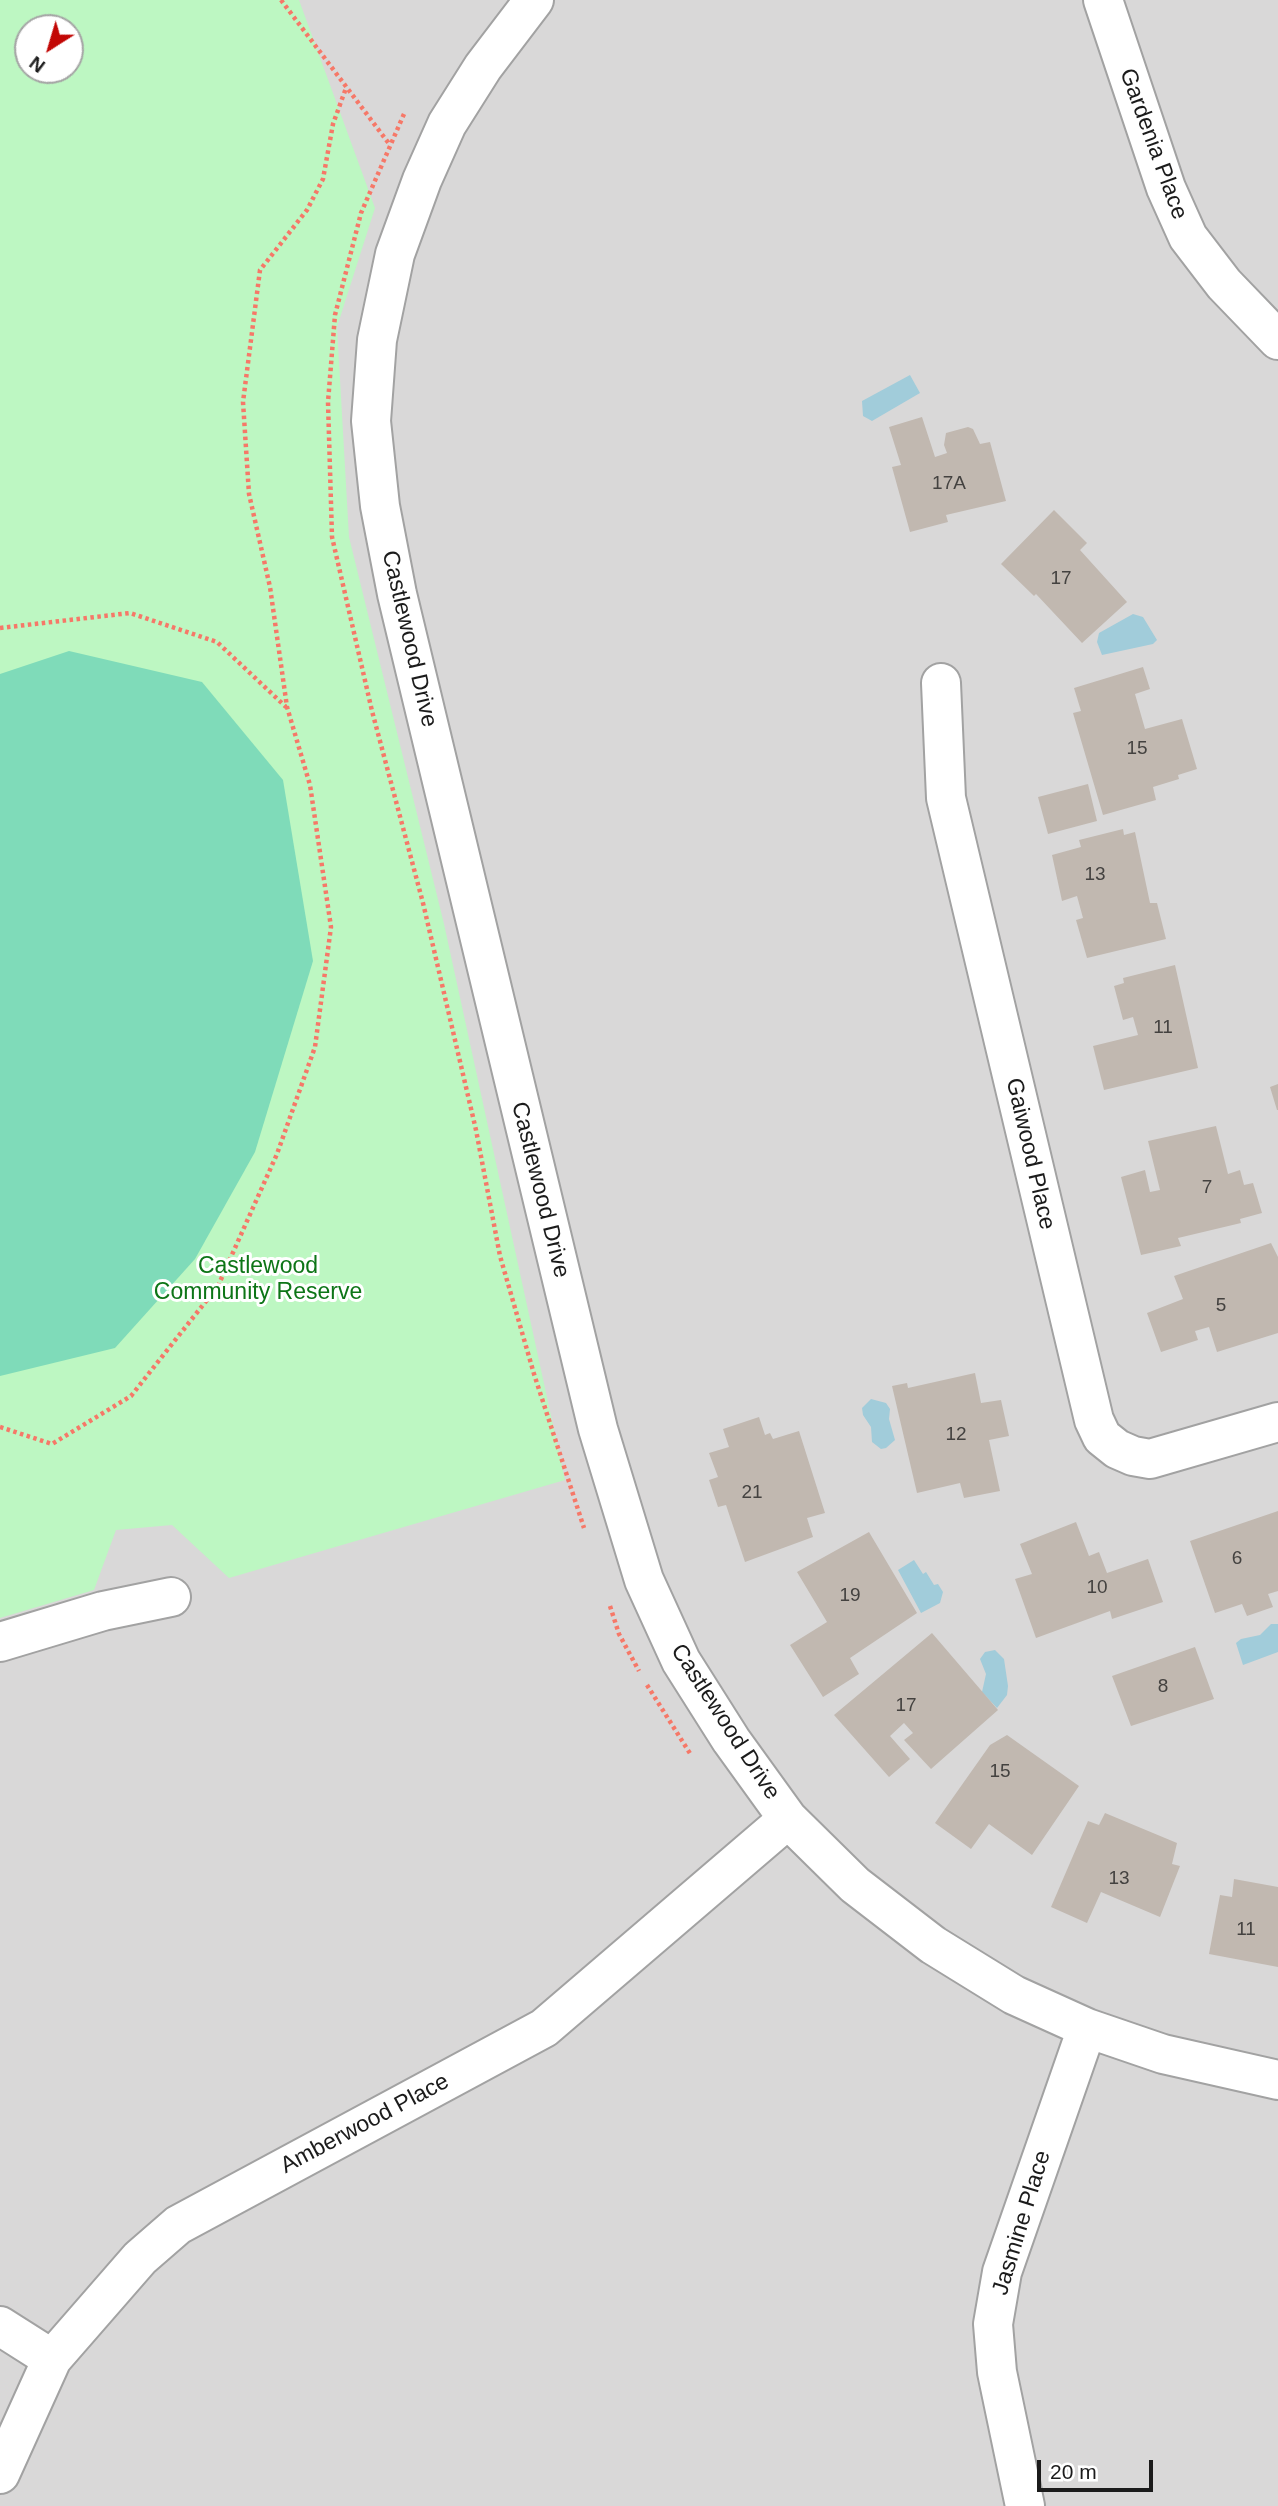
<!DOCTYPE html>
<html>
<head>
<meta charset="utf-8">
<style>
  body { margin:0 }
  #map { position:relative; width:1278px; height:2506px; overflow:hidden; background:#ede9e1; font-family:Helvetica,sans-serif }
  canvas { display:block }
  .north { position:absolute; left:14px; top:14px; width:70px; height:70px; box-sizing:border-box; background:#fff; border:2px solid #a4a4a4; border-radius:50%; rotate:217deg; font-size:19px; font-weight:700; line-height:28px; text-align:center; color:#1b1b1b }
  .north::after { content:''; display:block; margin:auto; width:24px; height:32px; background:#c20705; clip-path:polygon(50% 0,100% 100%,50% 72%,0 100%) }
  .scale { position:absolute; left:1037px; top:2460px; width:116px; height:32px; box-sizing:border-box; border:4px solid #1b1b1b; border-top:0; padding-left:9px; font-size:21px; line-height:24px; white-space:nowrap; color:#1b1b1b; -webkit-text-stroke:5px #fff; paint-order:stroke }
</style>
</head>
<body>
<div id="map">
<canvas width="1278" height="2506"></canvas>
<div class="north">N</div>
<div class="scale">20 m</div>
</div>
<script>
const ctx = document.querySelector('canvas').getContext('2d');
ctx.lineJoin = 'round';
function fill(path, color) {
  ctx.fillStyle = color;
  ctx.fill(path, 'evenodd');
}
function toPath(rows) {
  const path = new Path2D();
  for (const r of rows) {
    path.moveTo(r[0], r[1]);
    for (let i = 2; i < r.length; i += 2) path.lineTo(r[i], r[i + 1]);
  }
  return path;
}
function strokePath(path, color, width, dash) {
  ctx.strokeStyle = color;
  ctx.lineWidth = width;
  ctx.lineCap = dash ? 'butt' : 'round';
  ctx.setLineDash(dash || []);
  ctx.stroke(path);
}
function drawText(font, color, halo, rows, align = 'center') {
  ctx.font = font + ' Helvetica,sans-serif';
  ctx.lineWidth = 6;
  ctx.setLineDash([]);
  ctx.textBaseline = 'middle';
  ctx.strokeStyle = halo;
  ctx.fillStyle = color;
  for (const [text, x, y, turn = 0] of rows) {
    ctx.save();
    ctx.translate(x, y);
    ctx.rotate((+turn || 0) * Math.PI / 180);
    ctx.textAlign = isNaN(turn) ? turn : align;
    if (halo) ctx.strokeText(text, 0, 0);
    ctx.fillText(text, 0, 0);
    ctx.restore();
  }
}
fill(toPath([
  [0,0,1278,0,1278,2506,0,2506],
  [28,28,70,28,70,70,28,70]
]), '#d9d8d8');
fill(toPath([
  [0,0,299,0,375,208,337,327,349,537,444,924,565,1480,229,1578,172,1525,116,1530,94,1590,0,1618],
  [28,28,70,28,70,70,28,70]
]), '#bdf7c2');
fill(toPath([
  [69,651,202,682,283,780,313,961,255,1152,195,1259,115,1348,0,1376,0,674]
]), '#7fdbb9');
fill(toPath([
  [910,375,920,393,872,421,863,416,862,401],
  [1133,614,1143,617,1157,640,1153,644,1102,655,1097,642,1099,633],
  [871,1399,886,1403,890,1409,889,1419,895,1440,886,1448,881,1449,872,1442,871,1427,863,1415,862,1408],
  [914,1560,923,1574,926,1572,934,1585,938,1584,943,1592,940,1603,921,1613,898,1570],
  [1271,1624,1278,1624,1278,1652,1243,1665,1236,1643,1241,1639,1260,1635],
  [995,1650,1004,1659,1008,1686,1007,1695,997,1708,982,1692,986,1674,980,1659,985,1652]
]), '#a1ccda');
fill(toPath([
  [922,417,935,457,947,453,944,445,946,433,968,427,973,429,980,444,990,442,1006,501,946,515,948,522,910,532,892,467,901,465,889,427],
  [1054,510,1087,543,1080,550,1127,602,1082,643,1036,594,1034,596,1001,564],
  [1143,667,1150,689,1135,694,1145,729,1182,719,1197,769,1178,775,1179,779,1153,787,1156,800,1103,815,1073,713,1081,711,1074,688],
  [1088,784,1097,821,1048,834,1038,797],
  [1123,829,1124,835,1135,832,1150,903,1157,903,1166,939,1087,958,1076,920,1083,918,1077,896,1062,901,1052,855,1081,847,1079,840],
  [1175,965,1198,1068,1104,1090,1093,1046,1138,1035,1133,1017,1123,1020,1114,986,1124,983,1123,978],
  [1278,1084,1278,1110,1277,1110,1270,1087],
  [1216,1126,1228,1174,1240,1170,1244,1185,1253,1183,1262,1213,1240,1219,1241,1223,1178,1238,1181,1246,1141,1255,1121,1177,1145,1170,1150,1192,1160,1190,1148,1141],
  [1271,1243,1278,1257,1278,1333,1217,1352,1209,1327,1195,1331,1198,1340,1161,1352,1147,1313,1183,1299,1174,1276],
  [975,1373,981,1403,1001,1400,1009,1436,989,1440,1000,1491,964,1498,960,1483,917,1493,892,1386,907,1383,908,1388],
  [759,1417,765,1435,770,1433,773,1439,799,1431,825,1513,807,1518,813,1537,745,1562,726,1505,718,1507,709,1480,718,1477,709,1453,729,1447,723,1429],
  [1278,1511,1278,1591,1268,1594,1273,1607,1247,1616,1242,1604,1215,1613,1190,1541],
  [1076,1522,1089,1556,1099,1552,1107,1573,1148,1559,1163,1602,1112,1619,1110,1611,1036,1638,1015,1579,1032,1574,1020,1544],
  [869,1532,917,1613,850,1658,859,1674,823,1697,790,1645,827,1622,797,1572],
  [932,1633,998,1710,931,1769,904,1740,913,1733,904,1723,890,1736,910,1759,889,1777,834,1715],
  [1195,1647,1214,1699,1131,1726,1112,1676],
  [1007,1735,1079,1786,1032,1855,989,1824,971,1849,935,1823,990,1745],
  [1105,1813,1177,1843,1172,1864,1180,1866,1160,1917,1101,1892,1087,1923,1051,1907,1088,1821,1099,1825],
  [1234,1879,1278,1887,1278,1967,1209,1954,1220,1895,1232,1897]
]), '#c1b8b0');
const street = toPath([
  [534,0,483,67,447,124,422,180,395,254,377,340,371,421,380,506,397,594,598,1429,644,1580,681,1661,731,1740,788,1819,855,1885,933,1945,1014,1995,1087,2028,1163,2054,1278,2080],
  [1103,0,1166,188,1188,237,1224,284,1278,340],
  [941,683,946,798,1094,1420,1102,1437,1117,1449,1133,1456,1150,1459,1278,1422],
  [0,1642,103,1611,171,1597],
  [0,2326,52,2359],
  [0,2474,52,2359,140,2258,178,2225,544,2028,788,1819],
  [1025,2506,997,2372,993,2324,1002,2272,1087,2028]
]);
strokePath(street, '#a2a2a2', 42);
strokePath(toPath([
  [281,0,390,145],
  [404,114,361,213,335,315,328,402,332,537,372,711,423,903,476,1130,500,1256,534,1374,584,1528],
  [0,628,130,613,217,642,286,707],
  [0,1427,52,1444,131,1396,218,1286,277,1154,315,1047,331,927,310,785,287,707,270,587,249,494,243,402,260,270,307,210,323,179,333,124,346,88],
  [610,1606,619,1634,639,1671],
  [647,1685,691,1755]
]), '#f67868', 4.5, [3.5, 3.5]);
strokePath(street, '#fff', 38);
drawText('19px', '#444240', null, [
  ["17A",949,484],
  ["17",1061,579],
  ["15",1137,749],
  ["13",1095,875],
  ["11",1163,1028],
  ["7",1207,1188],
  ["5",1221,1306],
  ["12",956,1435],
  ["21",752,1493],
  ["6",1237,1559],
  ["10",1097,1588],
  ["19",850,1596],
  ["8",1163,1687],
  ["17",906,1706],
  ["15",1000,1772],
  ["13",1119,1879],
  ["11",1246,1930]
]);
drawText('23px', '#1b1b1b', '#fff', [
  ["Gardenia Place",1153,144,70],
  ["Castlewood Drive",409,639,77],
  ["Gaiwood Place",1030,1154,77],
  ["Castlewood Drive",540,1190,76],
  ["Castlewood Drive",725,1722,57],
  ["Amberwood Place",365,2124,-28],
  ["Jasmine Place",1022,2223,-73]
]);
drawText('23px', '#0d7517', '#fff', [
  ["Castlewood",258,1267],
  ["Community Reserve",258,1293]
]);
</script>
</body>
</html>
